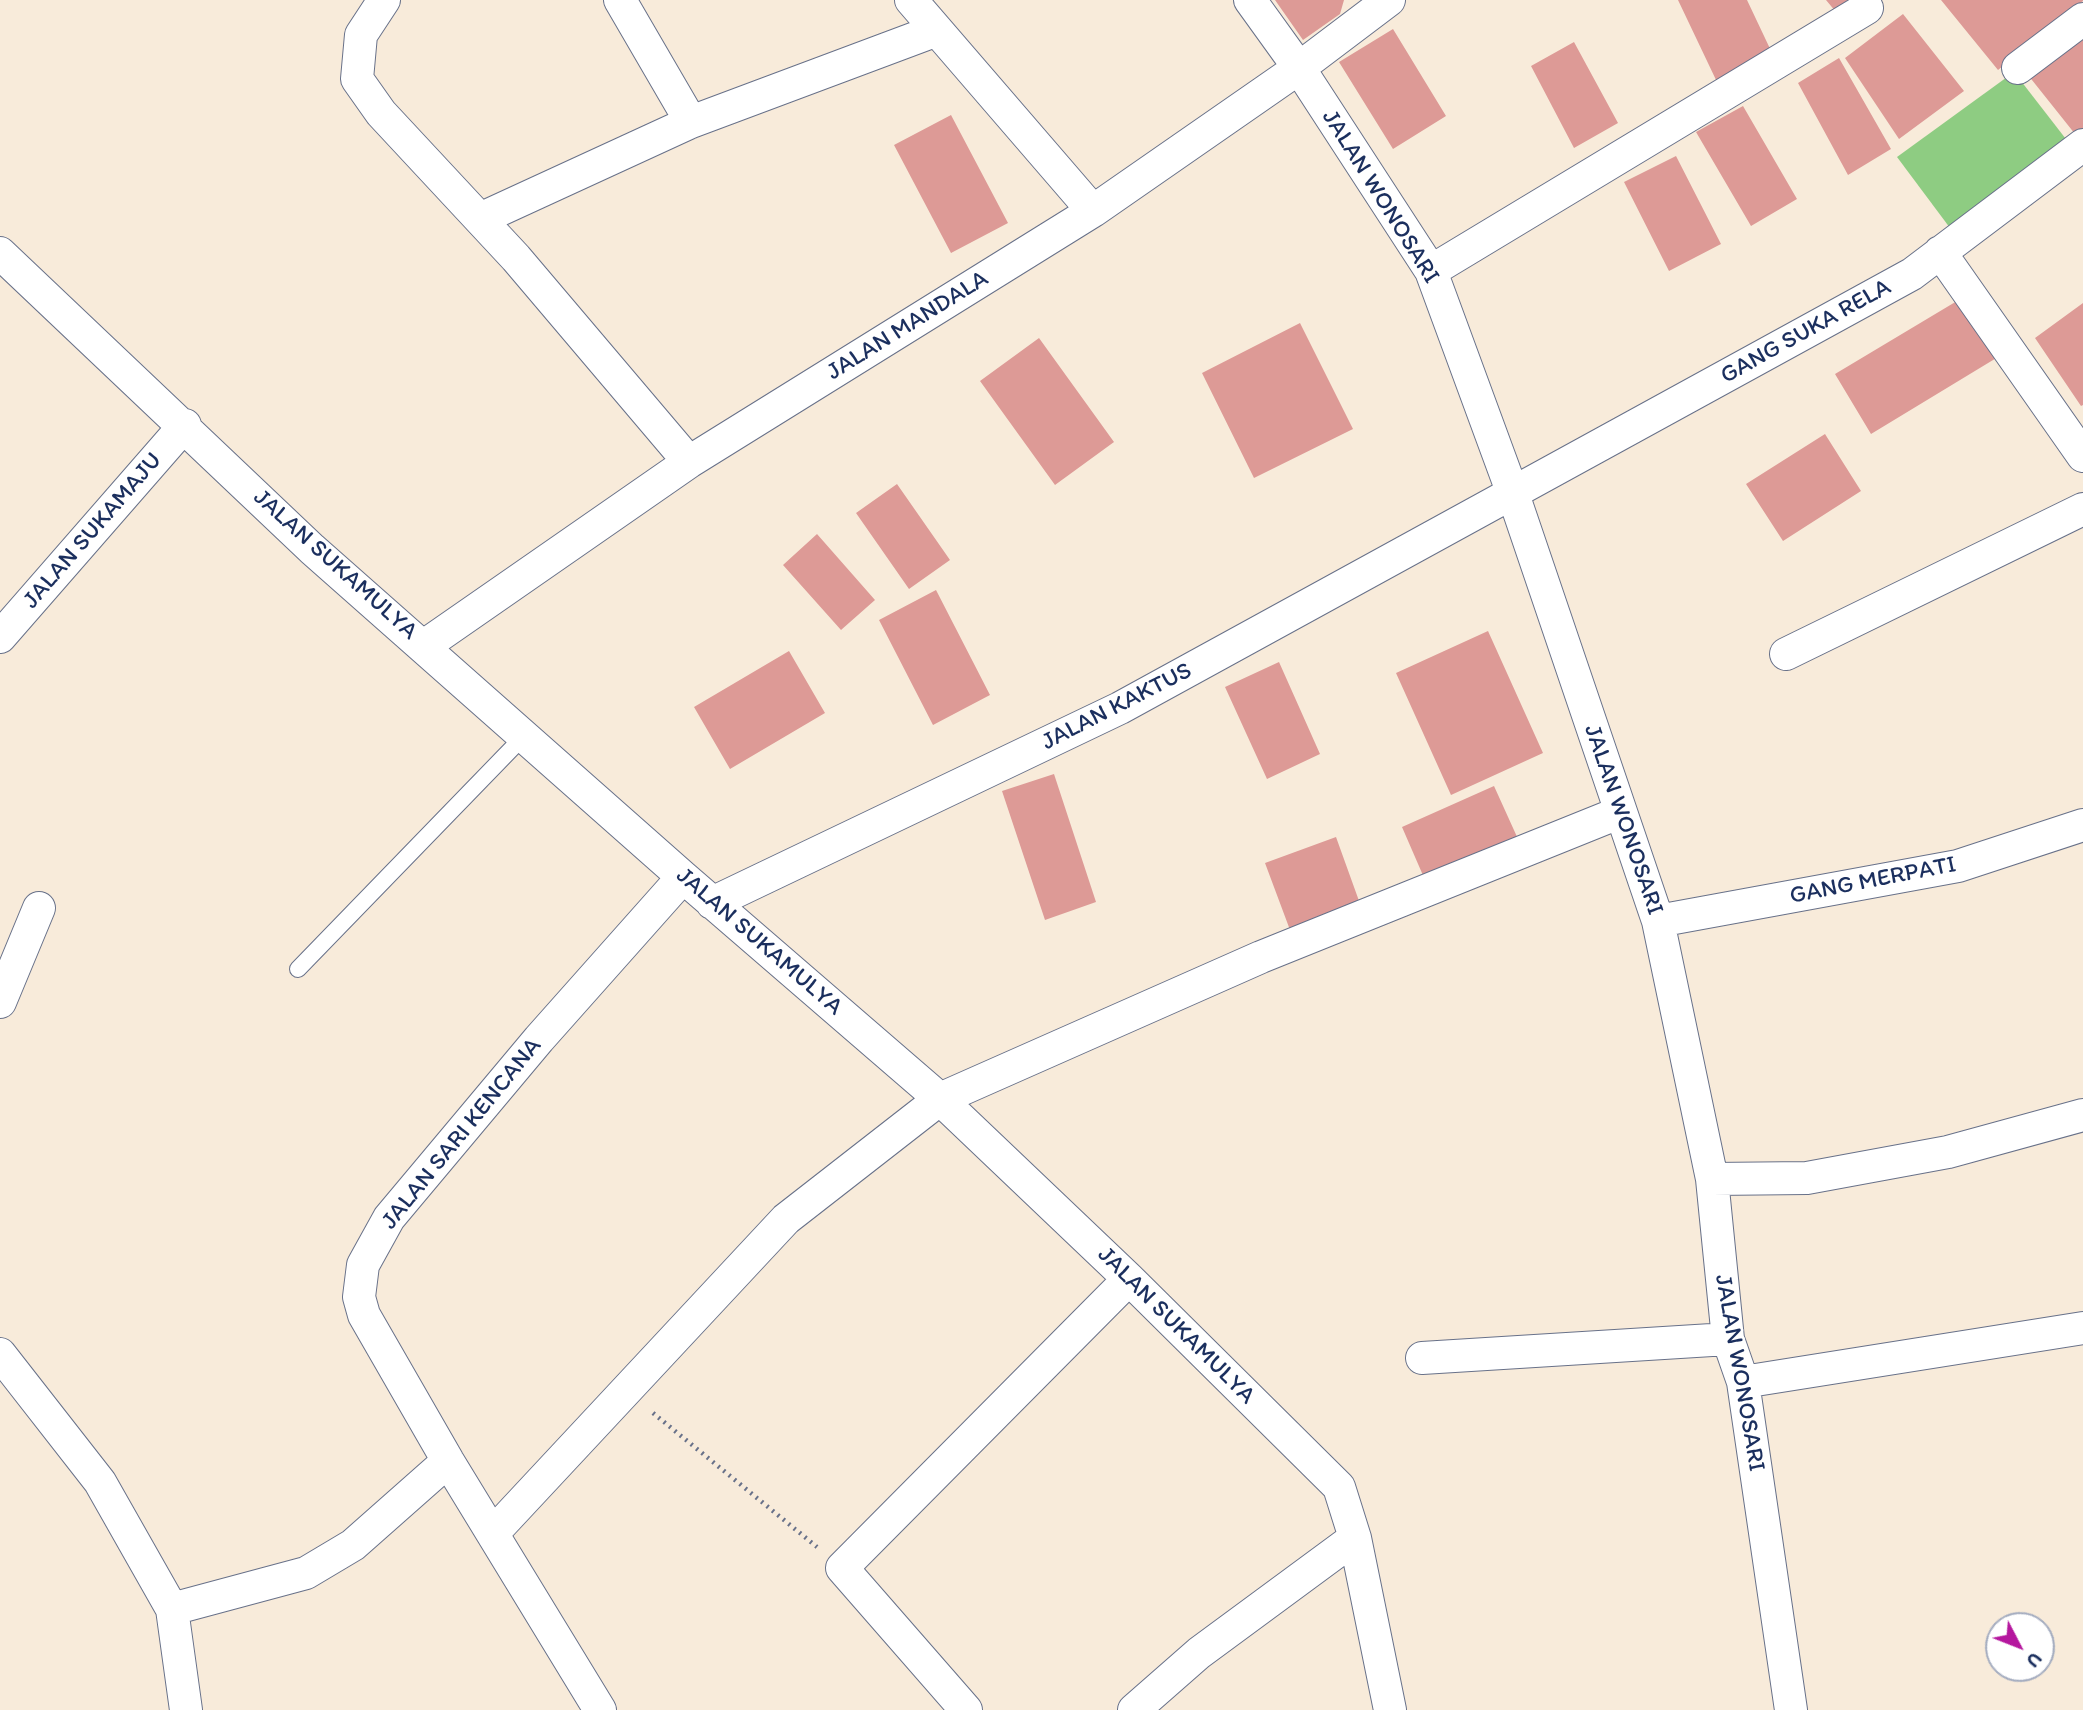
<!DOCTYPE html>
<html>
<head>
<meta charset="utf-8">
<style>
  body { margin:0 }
  #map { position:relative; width:2083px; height:1710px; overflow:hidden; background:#f8ebda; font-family:Itim,sans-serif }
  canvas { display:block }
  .north { position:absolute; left:1985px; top:1612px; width:70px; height:70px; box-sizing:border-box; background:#fff; border:2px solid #a4acbf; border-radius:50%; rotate:132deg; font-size:19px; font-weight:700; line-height:28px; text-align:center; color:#1b2f5e }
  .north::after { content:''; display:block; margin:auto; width:24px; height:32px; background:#b5179e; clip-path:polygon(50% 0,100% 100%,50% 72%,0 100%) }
</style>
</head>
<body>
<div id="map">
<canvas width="2083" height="1710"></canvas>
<div class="north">U</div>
</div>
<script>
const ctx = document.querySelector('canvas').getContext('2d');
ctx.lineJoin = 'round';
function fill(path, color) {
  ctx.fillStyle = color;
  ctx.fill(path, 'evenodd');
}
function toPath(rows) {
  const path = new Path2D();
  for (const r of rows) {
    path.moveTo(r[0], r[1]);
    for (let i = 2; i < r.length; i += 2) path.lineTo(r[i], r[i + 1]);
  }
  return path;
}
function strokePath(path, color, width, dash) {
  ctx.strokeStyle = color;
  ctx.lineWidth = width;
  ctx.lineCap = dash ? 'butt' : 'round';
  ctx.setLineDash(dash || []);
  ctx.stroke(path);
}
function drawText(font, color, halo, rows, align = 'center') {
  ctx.font = font + ' Itim,sans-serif';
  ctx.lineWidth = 5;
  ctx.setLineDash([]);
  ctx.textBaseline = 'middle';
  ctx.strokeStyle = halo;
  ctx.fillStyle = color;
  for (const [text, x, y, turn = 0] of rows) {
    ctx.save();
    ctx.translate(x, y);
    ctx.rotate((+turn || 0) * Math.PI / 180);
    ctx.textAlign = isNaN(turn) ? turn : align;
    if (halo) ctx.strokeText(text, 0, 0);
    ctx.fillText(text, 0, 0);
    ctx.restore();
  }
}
fill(toPath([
  [2014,72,2069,143,1953,232,1897,157]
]), '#8ecc82');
fill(toPath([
  [1275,0,1344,0,1340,14,1303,40],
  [1678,0,1747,0,1773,55,1717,82],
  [1826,0,1865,0,1841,18],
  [1941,0,2083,0,2083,1,1998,70],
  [1903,14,1964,91,1899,139,1845,58],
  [2083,24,2083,136,2079,139,2024,70],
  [1393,29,1446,116,1393,149,1339,62],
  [1574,42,1618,123,1574,148,1531,66],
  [1839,58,1891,149,1848,175,1798,83],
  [1743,106,1797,199,1751,226,1696,132],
  [951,115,1008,223,951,253,894,145],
  [1676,156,1721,244,1669,271,1624,182],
  [1962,298,1998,357,1871,434,1835,374],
  [2083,303,2083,405,2081,406,2035,338],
  [1300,323,1353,429,1254,478,1202,373],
  [1039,338,1114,442,1055,485,980,381],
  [1825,434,1861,491,1783,541,1746,484],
  [897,484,950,560,909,589,856,513],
  [817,534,875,600,841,630,783,565],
  [936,590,990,695,933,725,879,620],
  [1488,631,1543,753,1451,795,1396,673],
  [789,651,825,713,730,769,694,707],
  [1279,662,1320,754,1267,779,1225,687],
  [1054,774,1096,902,1045,920,1002,791],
  [1494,786,1518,839,1425,880,1402,827],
  [1336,837,1363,912,1293,938,1265,863]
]), '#dd9a96');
const lane = toPath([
  [298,969,523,737]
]);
const street = toPath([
  [384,0,361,35,357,79,381,113,516,258,689,462],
  [620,0,691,122],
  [911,0,1093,211],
  [1250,0,1299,68,1431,271,1513,494,1658,921,1712,1179,1728,1339,1743,1382,1791,1710],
  [2018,68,2083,19],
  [480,219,691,122,937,30],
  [1940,252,2083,456],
  [0,253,312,549,683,877,940,1099,1129,1279,1339,1487,1355,1538,1390,1710],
  [1431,271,1867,8],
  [0,637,185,425],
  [424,646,689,462,1093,211,1299,68,1389,0],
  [1786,654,2083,509],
  [712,903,1120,708,1912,274,2083,145],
  [1658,921,1958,866,2083,825],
  [0,1002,39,908],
  [1712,1179,1807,1178,1948,1152,2083,1115],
  [0,1354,100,1482,172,1609,186,1710],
  [1422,1358,1728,1339],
  [1743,1382,2083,1328],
  [494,1532,786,1219,940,1099,1261,957,1621,812],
  [172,1609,306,1573,353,1545,448,1461],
  [600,1710,448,1461,364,1315,359,1297,363,1265,389,1218,539,1039,683,877],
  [966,1710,842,1568,1129,1279],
  [1134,1710,1199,1653,1355,1538]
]);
strokePath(lane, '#687189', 18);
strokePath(street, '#687189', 34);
strokePath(toPath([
  [653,1413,817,1547]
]), '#687189', 4.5, [2, 5]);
strokePath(lane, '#fff', 16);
strokePath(street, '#fff', 32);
drawText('24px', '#1b2f5e', '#fff', [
  ["JALAN WONOSARI",1380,197,58],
  ["JALAN MANDALA",908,326,-32],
  ["GANG SUKA RELA",1806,332,-29],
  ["JALAN SUKAMAJU",93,531,-49],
  ["JALAN SUKAMULYA",335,565,42],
  ["JALAN KAKTUS",1117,707,-27],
  ["JALAN WONOSARI",1623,820,71],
  ["GANG MERPATI",1873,881,-11],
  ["JALAN SUKAMULYA",759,942,41],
  ["JALAN SARI KENCANA",462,1134,-51],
  ["JALAN SUKAMULYA",1176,1326,45],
  ["JALAN WONOSARI",1739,1373,80]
]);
</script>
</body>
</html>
